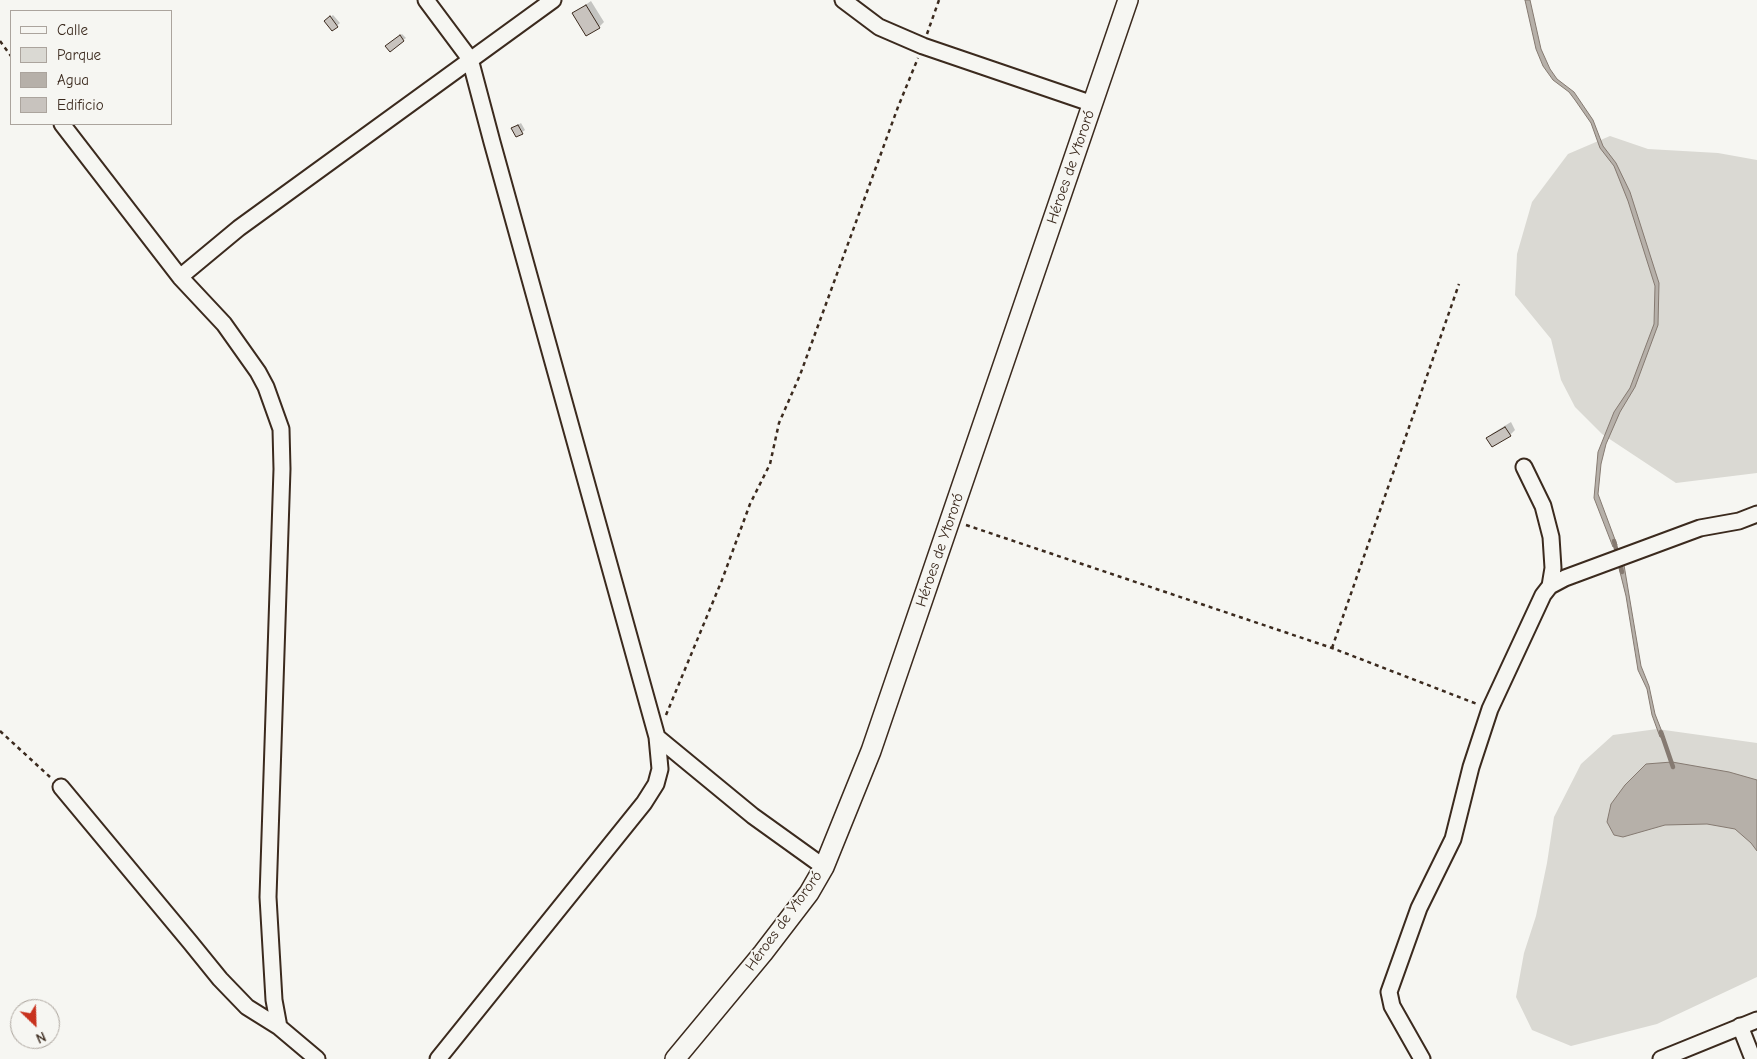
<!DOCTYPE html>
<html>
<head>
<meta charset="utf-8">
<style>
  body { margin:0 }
  #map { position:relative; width:1757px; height:1059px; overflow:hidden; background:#f6f6f2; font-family:"Comic Neue",sans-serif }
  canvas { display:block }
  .legend { position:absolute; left:10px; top:10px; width:162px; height:115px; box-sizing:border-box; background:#f6f6f2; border:1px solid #aba49d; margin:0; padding:6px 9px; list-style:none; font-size:15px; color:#3b2a1e }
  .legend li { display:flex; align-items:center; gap:10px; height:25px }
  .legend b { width:25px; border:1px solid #aba49d }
  .north { position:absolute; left:10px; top:999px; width:50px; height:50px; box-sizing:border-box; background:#f6f6f2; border:1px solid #aba49d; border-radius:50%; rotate:156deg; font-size:14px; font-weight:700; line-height:20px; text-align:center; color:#3b2a1e }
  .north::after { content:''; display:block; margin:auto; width:18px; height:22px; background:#c8321e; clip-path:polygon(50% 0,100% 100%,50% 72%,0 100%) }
</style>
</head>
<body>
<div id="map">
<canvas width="1757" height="1059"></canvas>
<ul class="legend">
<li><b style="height:6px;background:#f6f6f2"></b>Calle</li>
<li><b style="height:14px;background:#dad9d3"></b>Parque</li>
<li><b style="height:14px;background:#b6b0a9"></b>Agua</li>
<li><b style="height:14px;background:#c8c3be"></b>Edificio</li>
</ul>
<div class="north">N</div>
</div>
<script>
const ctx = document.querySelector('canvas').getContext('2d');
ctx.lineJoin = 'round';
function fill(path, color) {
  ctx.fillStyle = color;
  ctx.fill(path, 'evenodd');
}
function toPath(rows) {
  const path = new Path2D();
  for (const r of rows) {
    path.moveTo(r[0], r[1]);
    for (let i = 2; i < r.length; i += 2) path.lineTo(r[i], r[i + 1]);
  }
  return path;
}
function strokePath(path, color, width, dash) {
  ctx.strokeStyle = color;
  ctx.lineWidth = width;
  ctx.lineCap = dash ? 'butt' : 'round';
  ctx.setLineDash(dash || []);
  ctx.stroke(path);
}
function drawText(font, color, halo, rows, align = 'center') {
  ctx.font = font + ' "Comic Neue",sans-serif';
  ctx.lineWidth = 4;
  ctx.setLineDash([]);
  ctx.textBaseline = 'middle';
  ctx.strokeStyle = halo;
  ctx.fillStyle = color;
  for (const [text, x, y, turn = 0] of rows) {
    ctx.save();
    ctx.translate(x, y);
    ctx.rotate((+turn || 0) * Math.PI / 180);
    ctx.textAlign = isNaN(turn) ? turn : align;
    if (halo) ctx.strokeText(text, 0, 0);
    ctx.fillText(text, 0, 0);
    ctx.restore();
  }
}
fill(toPath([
  [1610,136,1648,149,1718,153,1757,160,1757,473,1676,483,1602,434,1575,407,1561,380,1551,339,1515,295,1517,254,1532,202,1568,154],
  [1657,729,1757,743,1757,977,1657,1024,1571,1046,1532,1030,1516,997,1524,953,1536,916,1547,863,1554,817,1581,764,1613,735]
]), '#dad9d3');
const water = toPath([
  [1525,0,1530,0,1541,49,1550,69,1557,79,1574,92,1593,120,1603,146,1616,163,1630,192,1659,283,1658,325,1635,387,1620,412,1606,444,1601,464,1598,494,1617,545,1613,547,1594,498,1598,452,1614,412,1630,388,1654,324,1655,286,1628,201,1614,166,1600,148,1591,123,1575,100,1569,92,1553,80,1543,66,1536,49,1525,0],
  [1624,565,1641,666,1649,686,1655,714,1664,737,1660,737,1652,715,1647,689,1638,670,1626,596,1619,568,1624,565],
  [1672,762,1729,772,1757,780,1757,851,1751,843,1735,829,1707,824,1665,825,1623,837,1614,835,1607,822,1611,804,1625,785,1646,764,1672,762]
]);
fill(water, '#b6b0a9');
strokePath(water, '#857a71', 1);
fill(toPath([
  [591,1,604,22,599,27,574,13],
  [333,15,340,23,332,30,328,19],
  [402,34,406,38,403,40,389,44],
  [521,123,525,130,517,136,513,128],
  [1511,422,1515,430,1510,435,1487,438,1493,433]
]), '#0003');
strokePath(toPath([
  [1614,541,1622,572],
  [1661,732,1673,767]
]), '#857a71', 4.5);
const building = toPath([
  [586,5,600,28,586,36,572,13,586,5],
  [330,16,338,27,332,31,324,21,330,16],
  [400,35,404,41,390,52,385,46,400,35],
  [518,125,523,134,516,137,511,128,518,125],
  [1505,427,1511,436,1492,447,1486,438,1505,427]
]);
fill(building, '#c8c3be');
strokePath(building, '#3b2a1e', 1);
const minor = toPath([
  [426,0,470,59,492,142,657,737,660,769,656,784,644,803,438,1059],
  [843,0,879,27,923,46,1093,104],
  [62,124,180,277,224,324,258,372,266,387,281,429,282,469,268,897,274,1000,279,1027],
  [180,277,239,228,553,0],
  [1524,467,1543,506,1551,537,1553,568,1550,586],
  [657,737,753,816,824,867],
  [61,787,190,942,220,979,247,1007,279,1027,317,1059],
  [1740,1026,1753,1059],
  [1422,1059,1392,1006,1389,992,1419,908,1453,839,1471,767,1490,709,1543,595,1550,586,1565,578,1700,528,1739,521,1757,514],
  [1661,1059,1757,1020]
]);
const major = toPath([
  [675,1059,763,953,809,893,824,867,871,751,1128,0]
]);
strokePath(minor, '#3b2a1e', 19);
strokePath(major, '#3b2a1e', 22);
strokePath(toPath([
  [927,34,939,0],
  [0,41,11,56],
  [966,525,1332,648,1477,704],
  [1332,648,1459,284],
  [666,715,722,580,750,504,770,464,779,423,800,375,898,107,918,58],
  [0,731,50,777]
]), '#3b2a1e', 2.5, [4, 4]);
strokePath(minor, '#f6f6f2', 15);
strokePath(major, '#f6f6f2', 19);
drawText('15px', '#3b2a1e', '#f6f6f2', [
  ["Héroes de Ytororó",1071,167,-71],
  ["Héroes de Ytororó",940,550,-71],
  ["Héroes de Ytororó",784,921,-54]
]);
</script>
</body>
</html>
